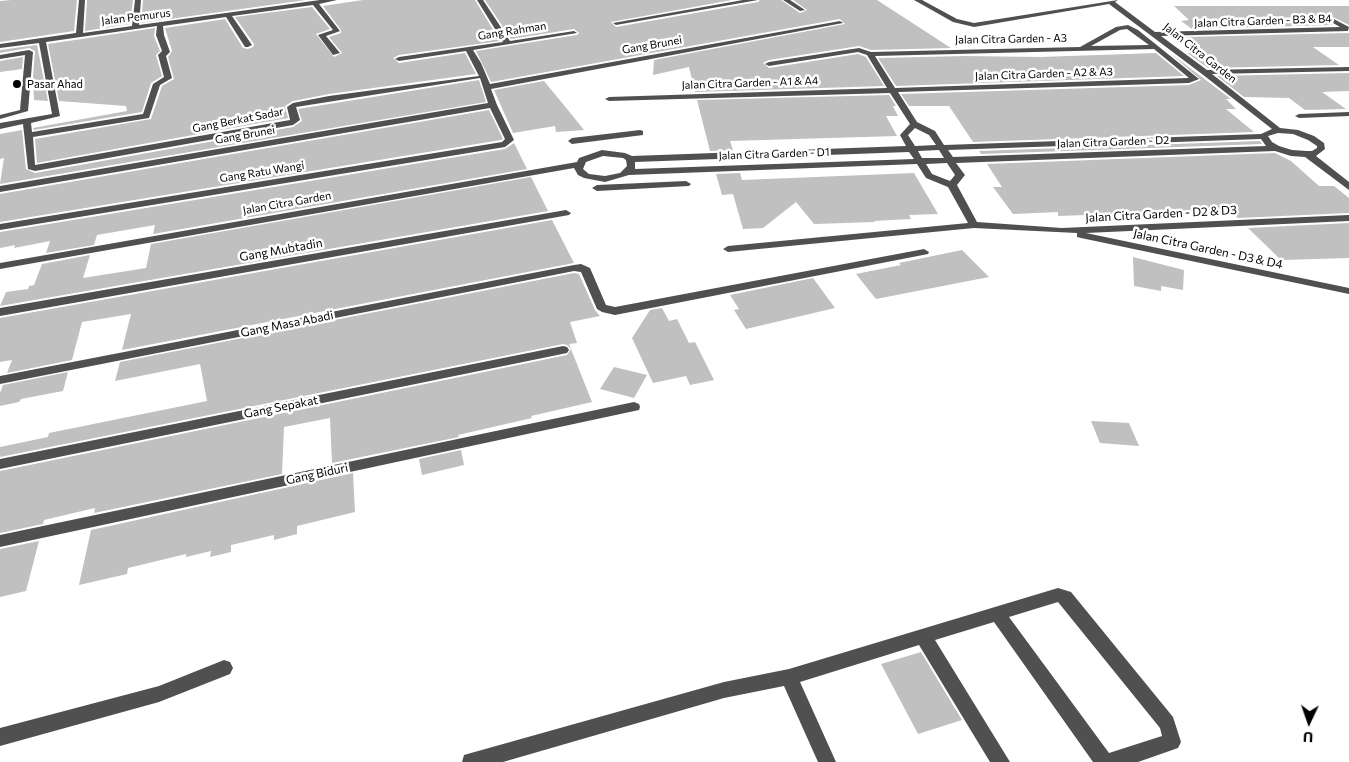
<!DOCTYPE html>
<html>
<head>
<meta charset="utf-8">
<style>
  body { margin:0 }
  #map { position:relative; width:1349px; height:762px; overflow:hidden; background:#fff; font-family:Commissioner,sans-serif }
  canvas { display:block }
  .north { position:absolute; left:1284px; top:697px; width:50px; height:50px; -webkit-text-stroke:4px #fff; paint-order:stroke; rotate:183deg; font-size:14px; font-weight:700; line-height:20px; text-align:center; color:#000 }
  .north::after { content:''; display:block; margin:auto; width:18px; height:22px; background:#000; clip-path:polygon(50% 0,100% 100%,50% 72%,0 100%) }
</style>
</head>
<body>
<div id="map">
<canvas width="1349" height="762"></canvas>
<div class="north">U</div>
</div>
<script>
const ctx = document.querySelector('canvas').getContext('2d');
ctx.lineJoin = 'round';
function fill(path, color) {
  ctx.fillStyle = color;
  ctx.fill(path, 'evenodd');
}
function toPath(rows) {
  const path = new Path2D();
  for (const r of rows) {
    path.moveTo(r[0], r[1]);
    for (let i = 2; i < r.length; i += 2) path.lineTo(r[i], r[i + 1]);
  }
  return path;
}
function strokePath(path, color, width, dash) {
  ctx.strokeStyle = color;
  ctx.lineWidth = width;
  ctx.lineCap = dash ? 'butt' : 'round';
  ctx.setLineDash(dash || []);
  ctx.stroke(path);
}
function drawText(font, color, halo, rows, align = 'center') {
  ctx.font = font + ' Commissioner,sans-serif';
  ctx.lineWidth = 5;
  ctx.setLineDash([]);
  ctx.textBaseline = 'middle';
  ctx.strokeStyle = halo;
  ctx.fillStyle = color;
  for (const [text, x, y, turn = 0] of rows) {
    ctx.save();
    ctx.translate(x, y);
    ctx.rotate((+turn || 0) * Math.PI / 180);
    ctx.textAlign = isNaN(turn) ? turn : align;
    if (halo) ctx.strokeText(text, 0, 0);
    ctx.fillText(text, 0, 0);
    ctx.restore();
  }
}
fill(toPath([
  [11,0,77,0,74,31,0,42,0,1],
  [87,0,133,0,130,24,85,31],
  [143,0,306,0,141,23],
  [363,0,475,0,500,41,399,55,393,58,399,63,465,53,476,74,329,94,293,101,285,106,288,118,37,163,35,139,151,119,162,86,174,79,168,57,172,51,165,28,225,19,243,48,248,49,253,47,254,44,235,17,312,7,330,29,316,34,334,57,342,53,329,37,341,33,341,30,323,6],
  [485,0,732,0,611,22,616,27,758,2,760,0,781,0,800,13,807,10,793,0,877,0,951,48,871,50,859,46,769,60,763,63,769,68,858,54,866,57,884,86,695,92,689,67,653,75,654,60,845,24,840,19,491,82,476,51,577,35,579,33,574,29,511,39],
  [1174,6,1349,6,1349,25,1327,14,1324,19,1333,25,1192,29,1181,21,1189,20],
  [155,28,154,36,160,51,156,55,162,76,151,83,142,112,34,130,33,128,127,111,126,106,59,101,48,44],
  [1349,33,1349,47,1313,47,1339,65,1208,68,1187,53,1203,54,1186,37],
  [37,45,48,101,34,100,33,77,35,51,29,48,0,53,0,50],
  [1156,53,1184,76,896,86,878,58,965,56,1040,57],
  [1170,53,1231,99,1226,99,1236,109,1226,109,1254,132,973,142,949,106,909,106,901,94,1189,85,1201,80],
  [23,57,22,69,0,72,0,61],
  [1349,73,1349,91,1322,92,1346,109,1305,110,1289,98,1244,97,1217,76],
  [479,80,486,102,0,184,4,158,0,159,0,134,22,130,26,169,35,173,293,127,302,121,298,109],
  [544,81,572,115,584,130,556,132,555,126,513,133,494,90],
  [889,95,896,106,893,106,898,116,886,116,897,136,730,141,733,150,710,151,697,100],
  [489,110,503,139,501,140,0,222,0,194],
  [1260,141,1262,144,981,154,979,151],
  [514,143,527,169,153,234,155,225,97,235,94,245,46,253,50,241,14,248,15,245,0,248,0,232,505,149],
  [1275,153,1291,161,1319,186,1334,186,1349,198,1349,213,1238,218,1230,210,1058,216,1058,212,1013,214,993,187,1002,187,987,164],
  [740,173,742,180,914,173,938,214,909,215,911,219,874,221,875,222,814,224,796,202,763,228,743,229,733,194,722,195,716,174],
  [531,177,548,211,0,306,6,292,28,289,29,286,34,285,42,264,90,255,83,278,146,268,151,244],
  [552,220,574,263,122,350,131,314,82,322,72,360,7,373,12,360,0,362,0,318],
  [1349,223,1349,258,1281,260,1248,228],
  [962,250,989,277,876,299,856,274,901,265,899,263],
  [1133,257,1184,270,1183,290,1161,286,1161,291,1134,286],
  [574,273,579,274,595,310,600,316,570,322,577,343,569,344,592,402,531,416,532,418,458,435,459,437,332,463,330,418,284,427,282,474,94,513,95,508,44,520,43,524,0,533,0,471,567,355,571,349,567,345,563,344,0,457,0,447,48,437,49,433,207,401,200,364,115,381,120,362],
  [813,278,835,308,746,329,734,310,739,309,730,295],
  [662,308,669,321,677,319,689,343,695,342,714,380,690,385,686,376,653,383,632,338,650,310],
  [614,367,647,375,634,398,600,389],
  [68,372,63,391,21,399,19,402,0,406,0,393,3,385],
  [1091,421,1129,423,1139,446,1100,443],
  [461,450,464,465,422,475,419,459],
  [353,473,355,512,297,526,297,534,274,540,274,535,231,545,231,552,210,557,211,551,186,557,186,554,128,568,127,574,79,585,91,530],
  [39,541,26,591,0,597,0,549],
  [921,652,962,720,918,734,881,664]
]), '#c0c0c0');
fill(toPath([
  [79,0,85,0,83,33,132,26,135,0,141,0,139,25,320,0,337,0,319,4,340,31,326,36,340,53,333,55,318,35,333,30,313,5,232,16,252,45,248,47,245,47,226,17,163,26,164,35,170,52,166,56,172,78,160,85,149,118,33,137,35,165,290,120,287,107,293,103,329,96,479,76,466,51,399,61,395,59,399,57,503,42,477,0,483,0,510,41,574,31,577,33,473,50,481,63,490,84,840,21,843,23,491,89,497,105,514,140,505,147,0,230,0,224,502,142,505,139,490,108,0,192,0,186,488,103,480,78,296,107,300,120,293,125,35,171,28,169,23,124,0,129,0,123,52,114,39,43,0,48,0,44,76,33,79,0],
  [157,26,156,35,162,51,158,55,164,77,153,84,143,114,32,132,31,123,60,116,46,42,157,26],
  [743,0,758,0,616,25,613,23,743,0],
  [783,0,790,0,805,10,800,11,783,0],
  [914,0,922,0,957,19,974,23,1118,0,1115,2,1155,32,1340,27,1326,19,1326,17,1328,16,1349,27,1348,31,1161,36,1207,70,1349,67,1349,71,1212,74,1280,128,1298,130,1314,136,1324,143,1325,149,1316,156,1349,182,1349,190,1305,157,1291,156,1275,151,956,163,965,175,957,185,977,222,1062,228,1349,215,1349,221,1086,233,1349,288,1349,294,1081,238,1077,237,1077,233,974,228,728,252,723,249,728,246,968,223,948,187,926,178,917,164,629,175,605,182,584,178,578,175,574,168,0,269,0,263,577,162,579,158,602,150,625,153,632,156,906,146,900,135,910,124,890,93,609,101,605,99,609,97,887,88,867,55,858,52,769,66,765,64,769,62,859,48,871,52,1080,47,1116,27,1128,25,1138,30,1199,79,1189,83,898,92,917,122,935,131,944,145,1261,134,1272,129,1202,74,1109,4,974,27,953,22,914,0],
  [1127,29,1149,45,1091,46,1120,30,1127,29],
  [1154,49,1189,78,895,88,875,56,1154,49],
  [915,128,929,135,936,145,915,146,908,135,915,128],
  [1278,133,1293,134,1308,140,1317,146,1317,148,1312,151,1307,151,1292,150,1279,146,1272,142,1268,136,1278,133],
  [1261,139,1266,146,953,157,948,150,1261,139],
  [939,150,944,158,922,158,918,151,939,150],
  [909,152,914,159,635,169,635,162,909,152],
  [603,156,623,158,626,160,627,166,620,173,605,176,589,174,583,169,586,162,603,156],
  [947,163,955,175,950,181,932,174,926,164,947,163],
  [29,50,33,52,28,111,0,119,0,115,20,110,25,55,0,59,0,55,29,50],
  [1349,112,1349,116,1299,118,1295,116,1299,114,1349,112],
  [640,130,643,131,643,135,572,144,568,141,572,138,640,130],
  [686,181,691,184,689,186,597,191,592,188,597,185,686,181],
  [566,210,571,213,569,215,0,316,0,308,566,210],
  [924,249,929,252,928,254,615,315,602,312,597,309,581,272,574,271,0,384,0,376,574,265,581,264,590,268,606,305,615,307,924,249],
  [563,346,567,347,569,350,567,353,0,469,0,459,563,346],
  [634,402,639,404,640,407,639,410,0,547,0,535,634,402],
  [1058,588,1071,592,1173,717,1181,742,1178,748,1138,762,1093,762,994,622,935,640,1010,762,990,762,919,645,800,682,836,762,818,762,784,686,724,698,503,762,462,762,464,755,471,753,724,682,789,669,1058,588],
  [1058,602,1160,728,1162,736,1109,753,1009,617,1058,602],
  [224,660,230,662,233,668,230,674,159,702,0,746,0,728,159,686,224,660]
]), '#505050');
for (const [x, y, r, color] of [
  [17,84,5,"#000"]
]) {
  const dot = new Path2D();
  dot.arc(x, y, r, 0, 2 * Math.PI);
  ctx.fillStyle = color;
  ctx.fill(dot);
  strokePath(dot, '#fff', 2);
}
drawText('11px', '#000', '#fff', [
  ["Jalan Pemurus",136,17,-7],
  ["Jalan Citra Garden - B3 & B4",1263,21,-2],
  ["Gang Rahman",512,31,-9],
  ["Jalan Citra Garden - A3",1011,39,-1],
  ["Gang Brunei",652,45,-10],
  ["Jalan Citra Garden",1200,53,38],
  ["Jalan Citra Garden - A2 & A3",1044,74,-2],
  ["Jalan Citra Garden - A1 & A4",750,83,-2],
  ["Gang Berkat Sadar",238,120,-11],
  ["Gang Brunei",245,135,-10],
  ["Jalan Citra Garden - D2",1113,142,-2],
  ["Jalan Citra Garden - D1",774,154,-2],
  ["Gang Ratu Wangi",262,172,-9],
  ["Jalan Citra Garden",287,203,-10]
]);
drawText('11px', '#000', '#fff', [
  ["Pasar Ahad",27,84]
], 'left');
drawText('12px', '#000', '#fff', [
  ["Jalan Citra Garden - D2 & D3",1161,214,-3],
  ["Jalan Citra Garden - D3 & D4",1208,249,12],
  ["Gang Mubtadin",281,250,-10],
  ["Gang Masa Abadi",287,324,-11],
  ["Gang Sepakat",281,407,-11],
  ["Gang Biduri",317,474,-12]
]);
</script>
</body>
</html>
